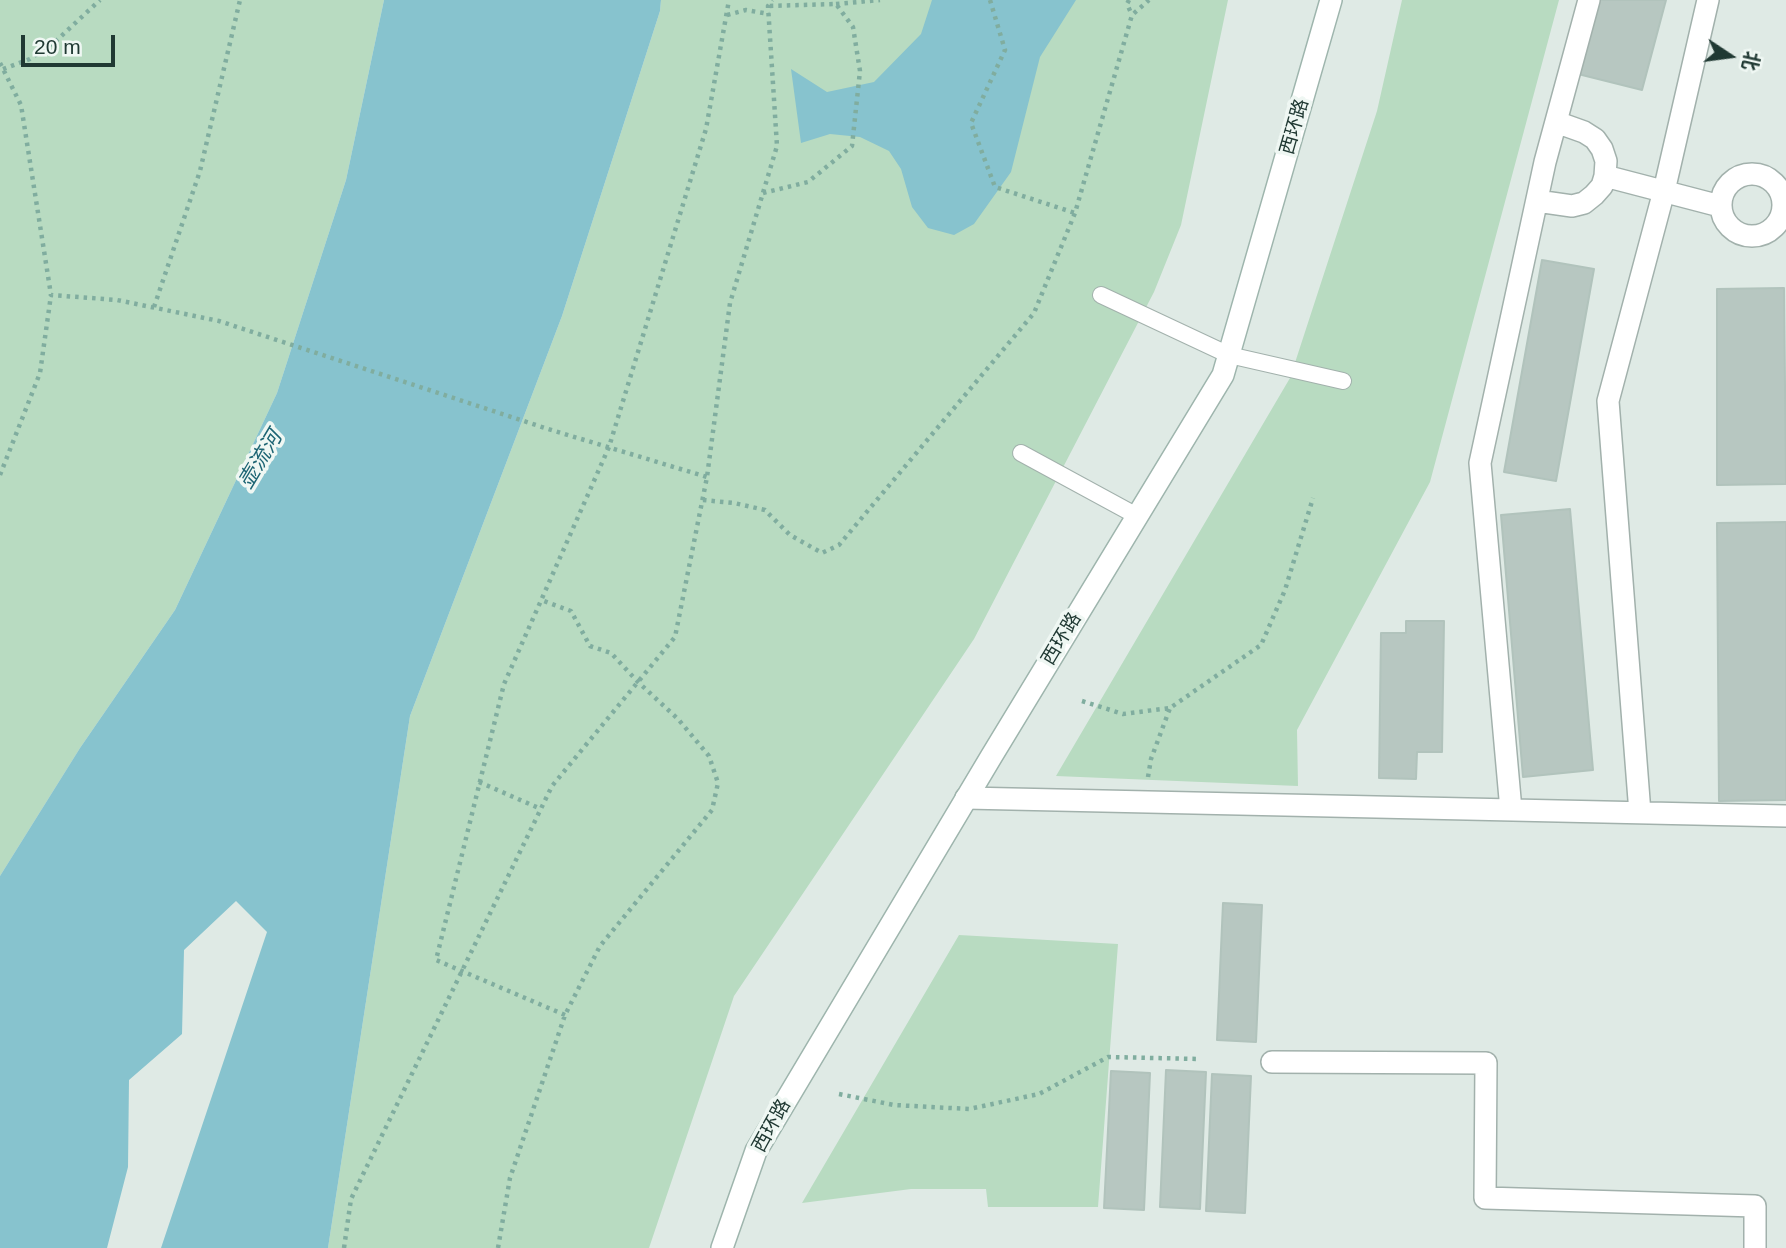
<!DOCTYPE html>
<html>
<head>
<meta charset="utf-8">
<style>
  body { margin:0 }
  #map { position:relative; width:1786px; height:1248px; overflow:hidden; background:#dfeae5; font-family:Arial,"Noto Sans SC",sans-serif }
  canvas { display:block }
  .north { position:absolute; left:1695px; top:21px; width:70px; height:70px; -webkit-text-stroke:5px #eff7f3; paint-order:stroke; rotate:103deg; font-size:19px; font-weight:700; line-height:28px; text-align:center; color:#203933 }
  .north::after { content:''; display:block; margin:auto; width:24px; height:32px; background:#203933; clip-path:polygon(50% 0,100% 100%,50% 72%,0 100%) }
  .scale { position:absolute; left:21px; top:35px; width:94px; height:32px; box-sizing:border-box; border:4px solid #203933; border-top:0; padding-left:9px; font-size:21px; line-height:24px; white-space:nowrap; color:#203933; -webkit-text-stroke:5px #eff7f3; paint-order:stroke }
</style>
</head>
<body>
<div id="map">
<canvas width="1786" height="1248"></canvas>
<div class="north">北</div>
<div class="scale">20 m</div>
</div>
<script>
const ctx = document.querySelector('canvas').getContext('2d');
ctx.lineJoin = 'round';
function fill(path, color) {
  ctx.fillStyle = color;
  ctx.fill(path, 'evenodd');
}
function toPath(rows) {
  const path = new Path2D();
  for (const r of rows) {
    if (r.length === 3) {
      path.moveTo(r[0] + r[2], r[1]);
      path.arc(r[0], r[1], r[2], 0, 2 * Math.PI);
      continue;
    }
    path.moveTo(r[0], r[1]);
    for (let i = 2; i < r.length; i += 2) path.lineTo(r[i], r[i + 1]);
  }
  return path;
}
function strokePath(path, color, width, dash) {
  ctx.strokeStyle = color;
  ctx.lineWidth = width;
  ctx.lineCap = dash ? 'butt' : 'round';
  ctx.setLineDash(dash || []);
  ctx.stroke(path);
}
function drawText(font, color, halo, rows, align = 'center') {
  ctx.font = font + ' Arial,"Noto Sans SC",sans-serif';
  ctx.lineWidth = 7;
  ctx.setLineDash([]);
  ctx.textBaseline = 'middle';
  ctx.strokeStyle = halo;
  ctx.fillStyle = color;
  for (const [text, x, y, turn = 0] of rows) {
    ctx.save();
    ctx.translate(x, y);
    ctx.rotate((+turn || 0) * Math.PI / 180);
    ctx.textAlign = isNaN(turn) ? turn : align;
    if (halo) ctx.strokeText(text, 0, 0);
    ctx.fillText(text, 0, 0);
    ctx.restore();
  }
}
fill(toPath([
  [0,0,384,0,346,180,277,393,175,610,80,748,0,876],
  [661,0,1228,0,1181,225,1154,292,974,639,734,996,649,1248,328,1248,410,716,562,316,660,11],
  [1402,0,1559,0,1430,482,1297,730,1298,786,1056,776,1290,378,1377,111],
  [959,935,1118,944,1098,1207,988,1207,986,1189,911,1189,802,1203]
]), '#b8dbc1');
fill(toPath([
  [384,0,661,0,660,11,562,316,410,716,328,1248,161,1248,267,932,236,901,184,950,182,1034,129,1080,128,1167,107,1248,0,1248,0,876,80,748,175,610,277,393,346,180],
  [932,0,1076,0,1040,57,1011,172,974,224,954,235,928,228,912,207,901,169,889,151,860,137,830,134,801,143,791,69,827,92,874,82,921,34]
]), '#87c3ce');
const building = toPath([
  [1593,0,1666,0,1642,90,1574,73,1593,0],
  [1542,260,1594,269,1556,481,1504,472,1542,260],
  [1784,288,1786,484,1717,485,1717,289,1784,288],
  [1570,509,1593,770,1523,777,1501,515,1570,509],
  [1786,522,1786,800,1719,801,1717,523,1786,522],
  [1406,621,1444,621,1442,752,1417,752,1416,779,1379,778,1381,633,1406,633,1406,621],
  [1223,903,1262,905,1256,1042,1217,1040,1223,903],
  [1166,1070,1206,1072,1200,1209,1160,1207,1166,1070],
  [1111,1071,1150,1073,1144,1210,1104,1208,1111,1071],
  [1212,1074,1251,1076,1245,1213,1206,1211,1212,1074]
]);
fill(building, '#b7c7c1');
strokePath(building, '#b1c3bc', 2);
const service = toPath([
  [1101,295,1229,355,1343,381],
  [1021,453,1137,516]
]);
const minor = toPath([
  [1752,205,31],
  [1605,176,1720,206],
  [1537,201,1572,206,1584,203,1594,195,1602,186,1605,176,1606,161,1602,149,1595,139,1584,132,1556,122],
  [966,798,1786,816],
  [1511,810,1480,463,1545,162,1589,0],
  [1640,813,1608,401,1664,191,1708,0],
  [1272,1062,1486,1063,1485,1198,1755,1206,1755,1248]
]);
const secondary = toPath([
  [722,1248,756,1151,991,757,1223,375,1331,0]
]);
strokePath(service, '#a2b1ac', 18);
strokePath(minor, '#a2b1ac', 24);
strokePath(secondary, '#9eb5ad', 24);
strokePath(toPath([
  [990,0,1005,50,971,123,995,187,1075,213],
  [1129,0,1127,4,1132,15],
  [836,4,880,0],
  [727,15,746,10,769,14],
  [0,63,21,105,51,295,117,300,219,321,548,429,707,477],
  [3,69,30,59,57,40,100,0],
  [763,193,808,182,852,146,860,71,853,27,836,4,769,6],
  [154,307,200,171,240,0],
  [0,475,40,373,51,295],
  [703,500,734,503,765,510,790,535,822,553,839,545,1034,313,1075,213,1132,15,1149,0],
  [1082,701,1123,714,1170,708,1261,645,1285,590,1313,498],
  [1148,777,1151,759,1170,708],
  [479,782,541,809],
  [565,1015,436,960,504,684,609,447,706,129,729,0],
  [839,1094,894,1105,969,1109,1039,1094,1108,1057,1200,1059],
  [344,1248,351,1199,552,786,675,637,707,477,730,303,777,146,768,6,772,0],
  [498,1248,510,1178,565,1015,600,946,712,810,718,783,709,756,678,719,638,682,611,653,590,646,571,611,541,600]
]), '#80ad9f', 4.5, [3.5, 5]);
strokePath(service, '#fff', 16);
strokePath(minor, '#fff', 21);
strokePath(secondary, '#fff', 21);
drawText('19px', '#203933', '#eff7f3', [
  ["西环路",1295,127,-74],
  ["西环路",1062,639,-59],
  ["西环路",772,1126,-61]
]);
drawText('italic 21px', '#1c6473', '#eff7f3', [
  ["壶流河",261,460,-59]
]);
</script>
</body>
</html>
